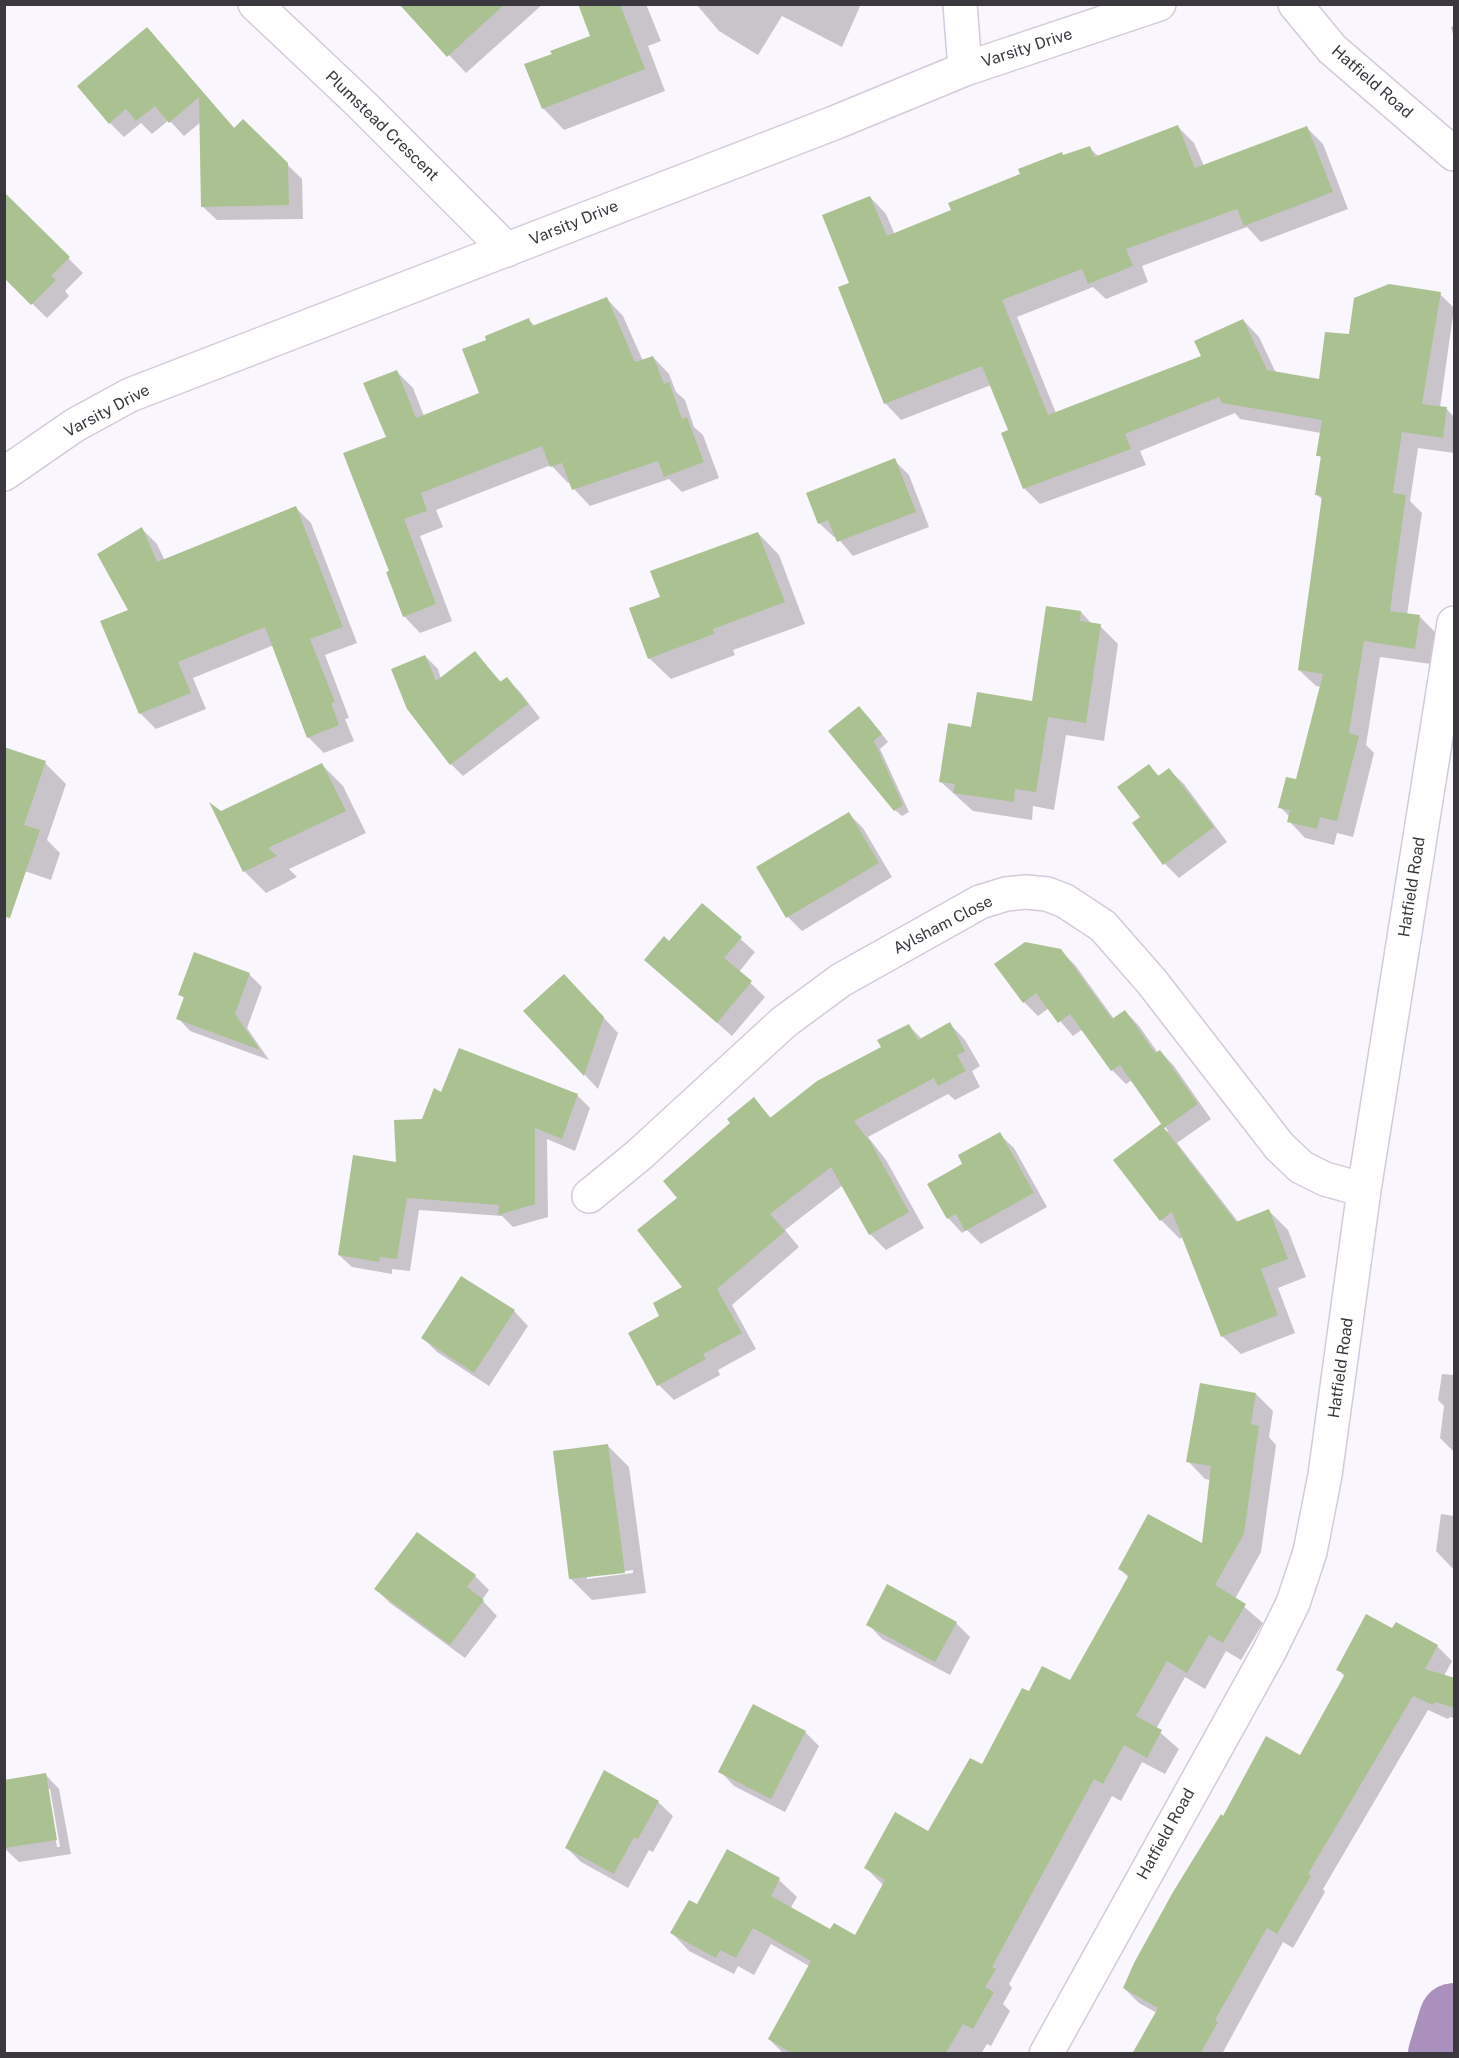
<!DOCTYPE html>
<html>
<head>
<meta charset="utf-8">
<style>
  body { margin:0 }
  #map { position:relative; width:1459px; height:2058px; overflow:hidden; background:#faf6fd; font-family:"Public Sans",sans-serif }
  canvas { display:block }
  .frame { position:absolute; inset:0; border:6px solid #3b373e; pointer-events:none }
</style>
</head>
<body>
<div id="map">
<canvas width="1459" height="2058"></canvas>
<div class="frame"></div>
</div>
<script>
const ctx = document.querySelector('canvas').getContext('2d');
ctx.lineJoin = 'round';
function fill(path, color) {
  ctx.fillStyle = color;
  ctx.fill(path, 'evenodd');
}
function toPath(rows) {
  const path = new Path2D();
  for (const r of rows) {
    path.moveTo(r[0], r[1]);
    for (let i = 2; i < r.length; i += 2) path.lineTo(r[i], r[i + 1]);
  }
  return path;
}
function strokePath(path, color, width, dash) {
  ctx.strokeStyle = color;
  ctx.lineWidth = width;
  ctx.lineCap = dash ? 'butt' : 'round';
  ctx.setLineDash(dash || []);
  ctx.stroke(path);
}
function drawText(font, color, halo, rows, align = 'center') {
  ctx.font = font + ' "Public Sans",sans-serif';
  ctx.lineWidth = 6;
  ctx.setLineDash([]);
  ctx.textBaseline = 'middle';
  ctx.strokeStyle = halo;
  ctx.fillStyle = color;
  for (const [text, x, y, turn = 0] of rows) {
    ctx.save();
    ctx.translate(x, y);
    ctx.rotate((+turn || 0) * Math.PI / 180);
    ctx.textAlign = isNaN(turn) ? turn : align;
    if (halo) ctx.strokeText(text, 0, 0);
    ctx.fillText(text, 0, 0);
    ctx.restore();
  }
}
fill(toPath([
  [401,4,543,4,466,73],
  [580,4,646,4,661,41,648,46,665,91,564,130,543,108,554,55,592,37],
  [696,4,861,4,842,47,782,16,758,55,719,31],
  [1454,26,1454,38,1451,27],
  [147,29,235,129,243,121,302,179,303,219,217,220,202,206,201,122,184,136,169,120,152,134,141,123,124,137,110,123],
  [1178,127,1194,143,1204,166,1307,128,1323,144,1348,209,1261,242,1247,227,1142,266,1148,282,1106,299,1093,287,1017,317,1056,413,1203,357,1243,320,1259,337,1276,373,1320,380,1350,336,1440,294,1454,308,1440,408,1446,408,1454,417,1454,453,1418,448,1410,501,1422,513,1407,615,1419,616,1436,633,1431,664,1380,657,1366,745,1374,753,1353,837,1337,833,1334,845,1305,838,1289,821,1290,817,1280,807,1297,781,1321,687,1316,686,1299,670,1323,500,1316,494,1322,459,1318,455,1321,433,1240,419,1235,413,1140,451,1146,465,1040,504,1024,488,1010,431,991,385,901,420,885,403,851,284,870,197,886,214,895,235,953,211,1064,157,1089,147,1099,157],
  [4,194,83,273,65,291,69,296,47,318,4,276],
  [607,299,623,316,643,361,653,357,669,374,676,392,685,400,694,427,703,435,719,478,682,492,669,479,590,506,574,489,571,482,568,483,551,465,436,510,443,527,420,536,452,621,420,633,404,616,391,572,387,438,396,371,413,388,424,416,481,393,488,341,529,320,535,326],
  [894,460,909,475,929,527,853,556,836,536,834,537,819,523],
  [295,507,311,523,357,643,325,655,349,718,345,719,354,741,324,753,308,737,274,645,193,678,206,709,156,729,140,713,130,611,142,529,157,544,165,561],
  [758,533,779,555,805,624,733,650,735,655,671,679,649,658,662,598],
  [1081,612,1093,625,1100,626,1118,644,1104,741,1066,735,1054,810,1033,806,1032,820,973,811,941,782,973,728,1033,703],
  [475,653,502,683,507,679,520,692,540,718,463,776,451,764,425,656,438,669,441,679],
  [866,714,888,742,880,749,909,812,902,816,895,810],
  [45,763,66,784,47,840,60,853,51,880,4,864],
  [322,765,343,786,366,833,289,869,297,877,266,893,244,871,221,813],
  [1149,766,1160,777,1169,770,1184,784,1227,842,1179,878,1165,864,1142,818],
  [849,814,863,828,892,877,802,931,788,917,758,868],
  [702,905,755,952,739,972,765,997,732,1036,646,960,669,943],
  [1060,950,1075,965,1114,1019,1125,1011,1139,1026,1158,1053,1160,1051,1174,1066,1211,1119,1177,1143,1239,1223,1269,1211,1288,1230,1306,1277,1278,1288,1295,1333,1241,1354,1222,1336,1183,1236,1180,1239,1161,1220,1115,1160,1168,1131,1132,1080,1126,1084,1112,1070,1083,1029,1073,1036,1049,1008,1038,1016,1024,1002],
  [249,974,262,987,247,1028,269,1060,190,1031,178,1018,185,999,180,994],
  [578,990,618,1033,598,1089,525,1011],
  [950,1024,965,1040,980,1066,972,1071,980,1087,955,1100,948,1094,868,1137,886,1160,924,1228,886,1250,870,1234,843,1185,785,1230,799,1247,732,1305,756,1349,718,1370,720,1375,674,1400,659,1385,661,1317,684,1287,679,1198,732,1123,754,1099,772,1119,883,1047,909,1026,922,1039],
  [442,1094,577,1095,590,1108,575,1151,547,1139,548,1217,513,1227,502,1216,419,1210,410,1271,392,1269,392,1274,352,1267,339,1255],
  [999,1134,1014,1148,1047,1207,981,1244,967,1230,962,1233,948,1218,964,1164],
  [514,1311,528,1326,489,1386,437,1352,423,1338],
  [1442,1374,1454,1375,1454,1452,1440,1438,1444,1406,1438,1400],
  [1256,1394,1273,1411,1269,1437,1276,1445,1261,1552,1235,1599,1263,1623,1241,1660,1226,1651,1205,1689,1185,1677,1156,1729,1179,1749,1165,1774,1142,1762,1121,1801,1112,1796,1009,1984,1012,1988,1003,2004,1010,2011,991,2046,987,2044,981,2054,784,2054,769,2039,809,1966,771,1944,754,1975,738,1966,734,1974,689,1951,672,1933,698,1906,779,1880,797,1897,790,1909,830,1931,855,1937,884,1886,866,1868,929,1833,983,1766,1029,1693,1070,1682,1129,1578,1120,1569,1203,1545,1211,1480,1205,1479,1188,1461],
  [608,1446,629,1467,646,1593,592,1600,571,1579],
  [633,1570,633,1573,587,1579,587,1576],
  [1441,1514,1454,1516,1454,1570,1436,1551],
  [417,1534,475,1576,489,1590,482,1600,497,1616,465,1658,390,1603,376,1589],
  [956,1623,970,1637,950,1675,882,1639,868,1624],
  [1392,1630,1437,1646,1452,1661,1444,1676,1454,1680,1454,1718,1450,1717,1448,1719,1428,1710,1323,1889,1325,1892,1293,1948,1283,1942,1222,2054,1134,2054,1157,2013,1139,2003,1124,1988,1223,1818,1300,1757,1345,1677,1338,1669],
  [805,1732,819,1746,785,1812,734,1786,720,1771],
  [604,1773,658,1802,673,1816,653,1852,649,1850,628,1888,581,1862,567,1848],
  [45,1774,59,1789,71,1854,19,1862,4,1848],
  [47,1789,50,1789,60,1847,57,1847]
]), '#0003');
strokePath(toPath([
  [1443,2054,1454,2018]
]), '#aa90bc', 70);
fill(toPath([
  [399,4,505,4,447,57],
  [578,4,620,4,645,69,542,109,524,64,552,54,550,51,590,36],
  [147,27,234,128,243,119,288,163,289,205,201,207,199,97,169,123,155,106,136,121,126,109,109,124,77,86],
  [1178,125,1195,168,1307,126,1333,192,1244,226,1237,209,1126,249,1133,266,1088,284,1082,269,1002,300,1048,415,1201,356,1194,341,1243,319,1267,370,1319,379,1325,332,1349,334,1354,298,1389,284,1441,292,1422,404,1447,407,1443,438,1402,432,1393,493,1406,495,1390,611,1420,615,1415,649,1364,641,1349,733,1359,736,1337,821,1320,817,1317,829,1287,822,1290,810,1278,808,1286,777,1296,779,1323,674,1298,670,1322,496,1315,495,1321,456,1316,456,1322,420,1222,403,1219,397,1125,434,1131,449,1023,489,1001,433,1008,430,982,366,884,404,838,287,849,283,822,215,870,196,887,236,951,210,948,203,1020,174,1018,169,1062,152,1063,155,1090,146,1094,157],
  [4,192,70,257,51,276,56,280,31,305,4,278],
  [607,297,635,362,653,356,664,384,669,382,682,419,687,417,704,462,664,477,658,461,572,490,562,463,550,467,542,446,421,493,427,511,404,519,436,604,403,617,386,572,389,571,343,453,386,437,363,383,397,370,416,418,479,393,462,349,486,340,485,336,529,318,532,326],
  [895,458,916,512,837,542,828,520,818,524,806,493],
  [296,506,343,627,310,639,335,702,331,703,339,725,307,738,265,627,178,662,191,693,139,714,100,621,128,610,97,554,142,527,157,562],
  [758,532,785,602,713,629,714,634,648,659,629,608,660,597,650,571],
  [1046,606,1081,611,1080,621,1101,624,1086,723,1048,717,1036,792,1015,789,1014,802,953,793,955,784,939,782,948,723,971,727,977,692,1032,701],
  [475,651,500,682,507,677,528,704,450,765,407,709,391,669,425,655,436,681],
  [859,706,882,734,874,741,903,805,894,811,828,731],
  [4,747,46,761,24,825,40,830,10,918,4,917],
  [322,763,346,811,268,848,277,856,243,872,209,802,221,811],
  [1149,764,1158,776,1169,768,1214,827,1163,865,1132,823,1140,817,1117,787],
  [849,812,879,863,786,918,756,867],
  [702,903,742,937,724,958,752,981,717,1023,644,960,664,936,669,941],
  [1025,942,1061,949,1112,1019,1125,1010,1155,1053,1160,1050,1198,1104,1164,1128,1120,1065,1111,1071,1070,1014,1058,1023,1036,993,1023,1003,994,964],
  [194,952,250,973,235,1014,260,1050,176,1019,184,997,178,995],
  [564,974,604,1017,584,1076,523,1011],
  [950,1022,965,1051,957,1055,966,1071,938,1086,934,1078,854,1121,871,1143,909,1212,869,1235,831,1167,770,1214,785,1231,717,1289,742,1333,703,1354,706,1359,657,1386,628,1333,659,1316,653,1303,682,1287,637,1230,677,1198,663,1181,730,1123,727,1119,754,1097,770,1118,817,1081,881,1047,877,1040,909,1024,918,1040],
  [459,1048,578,1094,562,1139,535,1128,535,1204,498,1215,499,1205,407,1198,397,1259,380,1257,379,1262,338,1255,353,1155,396,1162,394,1120,422,1119,434,1088,441,1092],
  [1161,1124,1236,1222,1269,1209,1288,1259,1261,1269,1278,1315,1221,1337,1172,1212,1160,1221,1113,1160],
  [1000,1132,1034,1193,965,1231,956,1214,947,1219,927,1184,962,1164,958,1155],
  [461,1276,515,1310,474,1373,421,1338],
  [1200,1383,1256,1393,1251,1424,1259,1426,1244,1534,1215,1585,1246,1604,1223,1643,1209,1635,1187,1673,1167,1661,1136,1716,1162,1730,1147,1758,1124,1745,1103,1784,1094,1779,992,1967,996,1969,985,1987,994,1992,973,2029,963,2024,945,2054,793,2054,768,2039,811,1961,753,1928,736,1958,720,1950,716,1958,670,1933,689,1900,697,1904,727,1849,780,1878,771,1896,830,1929,834,1923,855,1935,885,1880,864,1868,895,1812,928,1831,970,1758,982,1764,1022,1688,1029,1691,1042,1666,1070,1680,1129,1575,1118,1569,1148,1514,1202,1543,1211,1466,1186,1462],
  [608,1444,625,1573,569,1579,553,1451],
  [417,1532,476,1575,467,1587,484,1600,450,1645,374,1589],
  [887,1584,957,1622,935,1662,866,1625],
  [1366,1614,1392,1628,1396,1622,1438,1645,1425,1669,1455,1678,1455,1708,1435,1702,1433,1705,1413,1696,1308,1874,1311,1876,1277,1934,1267,1928,1215,2020,1218,2022,1200,2054,1132,2054,1158,2008,1123,1988,1134,1963,1173,1892,1221,1814,1223,1816,1266,1736,1300,1755,1345,1674,1336,1670],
  [753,1704,806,1731,771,1799,718,1772],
  [604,1770,659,1801,638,1839,634,1837,614,1874,565,1848],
  [46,1773,57,1840,4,1848,4,1780]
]), '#aac192');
const minor = toPath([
  [255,4,360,103,507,250],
  [960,4,965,69],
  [1295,4,1332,49,1454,154],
  [4,474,75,425,130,395,834,123,965,69,1159,4],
  [589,1196,639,1155,784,1022,841,980,980,902,1006,894,1026,892,1047,894,1065,901,1103,926,1152,982,1279,1146,1301,1167,1325,1179,1364,1190],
  [1046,2054,1269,1652,1293,1603,1310,1552,1325,1475,1364,1190,1454,623]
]);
strokePath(minor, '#d4cadb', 36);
strokePath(minor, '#fff', 33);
drawText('16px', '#3b373e', '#fff', [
  ["Varsity Drive",1027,48,-18],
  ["Hatfield Road",1372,82,41],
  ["Plumstead Crescent",382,126,44],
  ["Varsity Drive",574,223,-22],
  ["Varsity Drive",107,411,-28],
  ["Hatfield Road",1412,887,-81],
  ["Aylsham Close",943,925,-27],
  ["Hatfield Road",1341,1368,-82],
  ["Hatfield Road",1166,1834,-61]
]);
</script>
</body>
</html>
